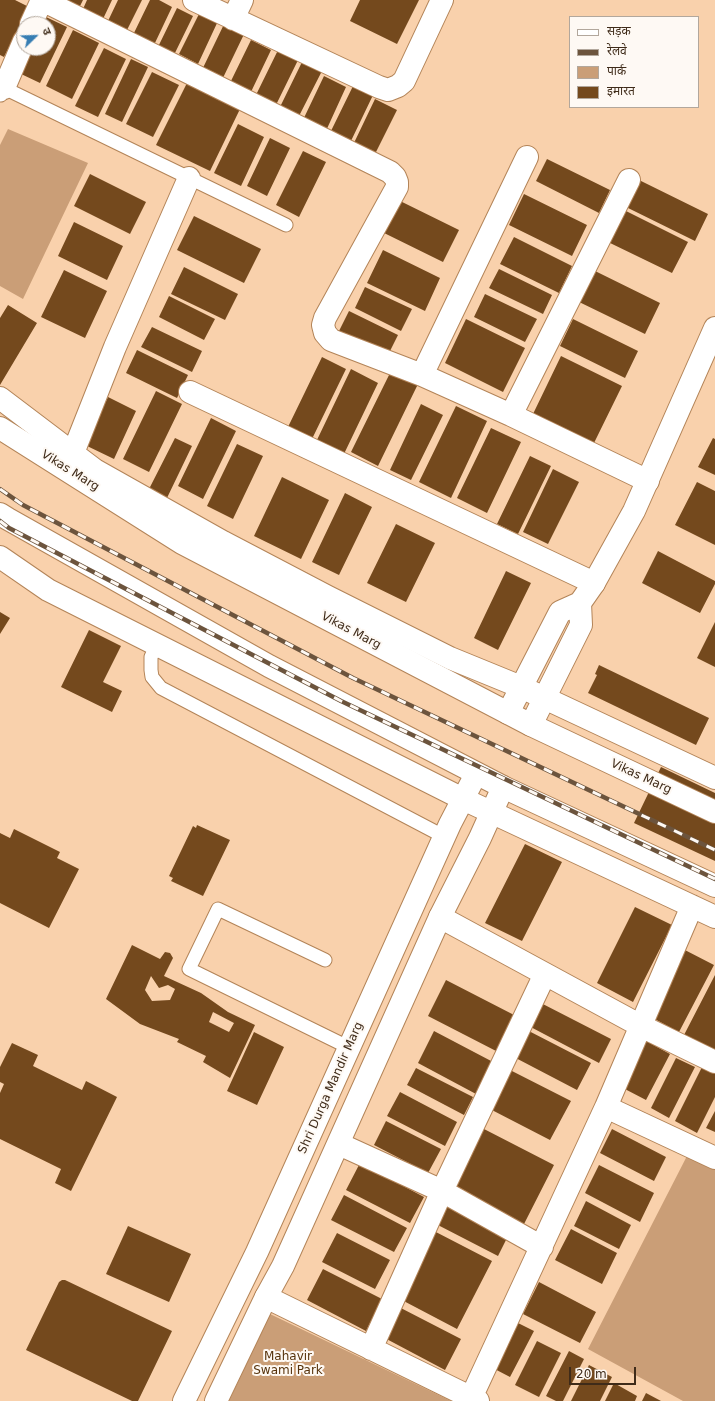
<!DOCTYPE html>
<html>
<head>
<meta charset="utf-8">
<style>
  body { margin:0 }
  #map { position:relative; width:715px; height:1401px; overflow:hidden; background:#f9d1ac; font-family:"DejaVu Sans","Noto Sans Devanagari",sans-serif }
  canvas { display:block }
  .legend { position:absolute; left:569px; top:16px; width:130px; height:92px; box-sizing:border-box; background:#fef9f4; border:1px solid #b2a79c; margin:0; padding:5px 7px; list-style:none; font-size:12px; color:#3f2b19 }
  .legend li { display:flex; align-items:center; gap:8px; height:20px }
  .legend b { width:20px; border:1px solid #b2a79c }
  .north { position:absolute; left:16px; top:16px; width:40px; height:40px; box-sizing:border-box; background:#fef9f4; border:1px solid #b2a79c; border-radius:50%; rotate:67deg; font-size:11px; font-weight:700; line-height:16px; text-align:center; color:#3f2b19 }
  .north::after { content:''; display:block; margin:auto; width:14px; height:18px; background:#377eb3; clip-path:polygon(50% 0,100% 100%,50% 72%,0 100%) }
  .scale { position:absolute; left:569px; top:1367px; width:67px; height:18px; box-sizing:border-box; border:2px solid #3f2b19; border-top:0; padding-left:5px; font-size:12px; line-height:14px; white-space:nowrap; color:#3f2b19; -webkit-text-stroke:3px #fef9f4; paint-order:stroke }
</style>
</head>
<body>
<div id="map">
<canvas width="715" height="1401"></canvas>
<ul class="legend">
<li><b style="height:5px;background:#fff"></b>सड़क</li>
<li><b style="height:5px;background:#6c543d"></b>रेलवे</li>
<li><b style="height:11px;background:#ca9e77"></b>पार्क</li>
<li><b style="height:11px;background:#74491d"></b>इमारत</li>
</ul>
<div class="north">उ</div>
<div class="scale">20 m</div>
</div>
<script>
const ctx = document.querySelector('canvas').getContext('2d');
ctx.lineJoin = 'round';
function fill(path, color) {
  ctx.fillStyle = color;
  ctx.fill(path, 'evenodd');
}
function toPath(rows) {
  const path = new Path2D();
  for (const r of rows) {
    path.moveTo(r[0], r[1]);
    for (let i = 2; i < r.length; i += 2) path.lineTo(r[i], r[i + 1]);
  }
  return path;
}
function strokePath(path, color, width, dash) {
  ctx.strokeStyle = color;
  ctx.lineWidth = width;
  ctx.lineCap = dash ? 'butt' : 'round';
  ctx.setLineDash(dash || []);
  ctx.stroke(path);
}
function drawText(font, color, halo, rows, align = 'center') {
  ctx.font = font + ' "DejaVu Sans",sans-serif';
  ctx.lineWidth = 4;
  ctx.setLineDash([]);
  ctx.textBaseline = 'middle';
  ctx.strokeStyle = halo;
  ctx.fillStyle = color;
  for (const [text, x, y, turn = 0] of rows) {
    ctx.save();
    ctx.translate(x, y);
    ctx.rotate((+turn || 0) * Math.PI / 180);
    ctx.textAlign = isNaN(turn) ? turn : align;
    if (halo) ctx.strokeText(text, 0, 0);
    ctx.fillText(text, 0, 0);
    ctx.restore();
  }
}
fill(toPath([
  [8,129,88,163,23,299,0,286,0,145],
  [688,1154,715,1168,715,1401,683,1401,588,1349],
  [270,1314,451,1401,229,1401]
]), '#ca9e77');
fill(toPath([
  [0,0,15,0,29,7,4,57,0,55],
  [59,0,83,0,78,10],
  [87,0,112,0,103,19,83,9],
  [118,0,142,0,127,30,108,21],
  [150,0,159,0,172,7,154,45,133,35],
  [360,0,419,0,397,44,350,21],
  [177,8,193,16,173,57,157,49],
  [200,12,218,21,198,64,179,54],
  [46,17,67,27,40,83,19,73,31,48,48,48,48,24,42,24],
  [227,18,247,28,221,82,201,72],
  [73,30,99,43,72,99,46,86],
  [251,40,271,50,250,94,230,83],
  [280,46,300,56,275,107,255,97],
  [104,48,126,59,98,117,75,106],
  [131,59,148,67,122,122,105,114],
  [303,60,323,69,299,116,280,107],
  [152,72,179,85,153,137,126,124],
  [324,76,346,87,325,133,302,122],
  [187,83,240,109,210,171,156,145],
  [354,84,374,93,350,143,330,133],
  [375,99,397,110,374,156,353,145],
  [238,124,264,137,241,186,214,173],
  [270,138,290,148,267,196,247,186],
  [303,151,326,162,299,217,276,205],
  [547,159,610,190,599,213,536,181],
  [90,174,146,202,130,234,74,206],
  [639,180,708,214,695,241,626,207],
  [524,194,587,225,572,256,509,225],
  [394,198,459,230,443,262,378,230],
  [624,210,688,242,672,273,608,242],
  [194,216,261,249,244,283,177,250],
  [74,222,123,246,107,280,58,256],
  [514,237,572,266,559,293,500,264],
  [383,250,440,278,425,311,367,283],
  [184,267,238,294,225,320,171,294],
  [499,269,552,295,543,314,489,288],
  [591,269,660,303,645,334,575,300],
  [64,270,107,291,85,338,41,317],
  [365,287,412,309,401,331,355,308],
  [485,294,537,319,525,342,474,317],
  [169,296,215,319,204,340,159,317],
  [8,305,37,323,0,385,0,318],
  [349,311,398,335,386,359,337,335],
  [466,319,525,348,503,392,445,363],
  [573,319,638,351,625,378,560,346],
  [152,327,202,351,192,372,141,347],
  [137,350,188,375,177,398,126,373],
  [561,356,622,386,594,443,533,414],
  [322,357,346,369,312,439,288,427],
  [351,369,378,383,343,456,316,442],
  [391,371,418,384,378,466,351,452],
  [156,391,182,404,149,472,123,459],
  [108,397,136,411,114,459,85,445],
  [421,404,443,415,411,480,390,470],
  [456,406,487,421,451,498,419,482],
  [211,418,236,431,203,499,178,486],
  [491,428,521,442,487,513,457,498],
  [175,438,192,446,166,500,148,491],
  [713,438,715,439,715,475,698,467],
  [237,444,263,456,233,519,207,506],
  [530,456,551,466,518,534,497,524],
  [553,469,579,482,548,544,523,532],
  [282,477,329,500,301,559,254,536],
  [697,482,715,491,715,545,675,525],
  [345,493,372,507,339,575,312,562],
  [396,524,435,543,406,602,367,583],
  [658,551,715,581,715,584,700,613,642,583],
  [506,571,531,583,498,650,474,638],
  [0,612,10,618,0,634],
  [715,622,715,667,697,658],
  [89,630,121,646,103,682,122,691,112,712,61,687],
  [599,665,709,718,696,745,588,693,597,675,595,674],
  [661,767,715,793,715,861,634,823],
  [197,825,230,840,203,896,171,881,173,878,169,876,193,826,196,828],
  [14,829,60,852,57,858,79,869,49,928,0,903,0,833,10,838],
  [525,844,562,862,522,941,485,923],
  [635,907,672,925,633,1002,597,983],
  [132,945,160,959,165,952,170,953,173,958,164,976,201,993,228,1012,255,1025,230,1078,203,1062,206,1056,177,1042,179,1039,140,1024,106,999],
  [151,976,159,988,168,985,175,989,170,1000,152,1001,145,990],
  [213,1012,234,1023,229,1032,209,1022],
  [681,948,714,965,679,1032,647,1015],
  [715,975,715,1051,684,1035],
  [446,980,516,1016,498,1052,428,1016],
  [537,1001,611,1039,599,1063,525,1024],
  [523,1028,591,1063,577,1090,510,1055],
  [434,1031,493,1062,476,1094,418,1063],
  [254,1032,284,1047,257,1105,227,1091],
  [644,1040,670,1054,646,1100,621,1087],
  [12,1043,38,1055,33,1066,82,1090,86,1081,117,1097,71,1191,55,1183,61,1169,0,1139,0,1093,4,1084,0,1082,0,1067],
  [676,1058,695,1067,669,1118,651,1108],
  [702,1067,715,1074,715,1097,697,1133,675,1121],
  [416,1068,473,1097,464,1115,407,1085],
  [508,1069,571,1101,550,1140,488,1108],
  [400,1092,457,1122,445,1146,387,1116],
  [715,1111,715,1132,706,1128],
  [386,1121,441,1149,428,1173,374,1145],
  [484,1129,554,1165,524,1224,454,1188],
  [612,1129,666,1157,654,1181,600,1153],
  [360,1163,424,1197,410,1223,346,1190],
  [599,1165,654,1193,640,1222,585,1193],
  [344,1195,407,1228,394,1252,331,1220],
  [448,1197,511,1230,498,1256,434,1223],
  [586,1201,631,1225,619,1249,574,1226],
  [128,1226,191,1254,169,1302,106,1274],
  [571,1229,617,1253,602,1284,555,1260],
  [432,1230,492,1261,457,1329,398,1298],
  [337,1233,390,1260,375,1289,322,1262],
  [323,1269,382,1299,366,1331,307,1300],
  [62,1280,65,1280,172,1331,138,1401,132,1401,26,1350,59,1282],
  [539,1282,596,1312,580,1343,523,1314],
  [395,1305,461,1339,445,1370,379,1335],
  [510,1319,534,1331,510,1377,487,1365],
  [537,1341,561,1353,539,1397,515,1385],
  [569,1351,584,1359,563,1401,556,1401,546,1396],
  [589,1365,612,1377,600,1401,571,1401],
  [614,1383,637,1396,635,1401,605,1401],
  [646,1393,661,1401,642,1401]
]), '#74491d');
const service = toPath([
  [1,95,4,88,286,225],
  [157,644,151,657,151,670,152,677,161,688,445,837],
  [325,960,218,909,189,969,350,1048]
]);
const minor = toPath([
  [42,0,390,172,395,177,397,182,397,187,325,318,323,325,325,333,331,340,422,375,511,415,648,481],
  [194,0,379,87,388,90,398,86,404,81,442,0],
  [233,19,242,0],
  [31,24,42,0],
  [4,88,24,41],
  [422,375,527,157],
  [190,392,594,583],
  [0,398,95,470,223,542,328,597,450,658,521,687,715,778],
  [511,415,629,180],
  [73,453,115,347,189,178],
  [0,557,48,590,463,799,715,917],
  [440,917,641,1026,715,1062],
  [606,1107,692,906],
  [339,1144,442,1191,542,1247],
  [266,1297,478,1401],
  [371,1349,442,1191,545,974],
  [471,1398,606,1107,715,1158]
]);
const tertiary = toPath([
  [508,713,560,612,580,603,594,583,634,511,715,328],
  [531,725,581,625,580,603],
  [184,1401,257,1252,450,824,476,774],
  [216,1401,266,1297,283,1266,440,917,480,838,503,787]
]);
const primary = toPath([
  [0,428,182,543,531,725,715,812],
  [0,514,8,519,269,666,503,787,715,886]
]);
strokePath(service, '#b38458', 15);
strokePath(minor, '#b38458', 24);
strokePath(tertiary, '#b38458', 24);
strokePath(primary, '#b38458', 24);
strokePath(service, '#fff', 13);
strokePath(minor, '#fff', 22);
strokePath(tertiary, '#fff', 22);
strokePath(primary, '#fff', 22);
const rail = toPath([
  [0,489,23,505,353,678,715,850],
  [0,521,9,528,341,701,715,879]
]);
strokePath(rail, '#6c543d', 4.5);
strokePath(rail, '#fef9f4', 3, [9]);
drawText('12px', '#3f2b19', '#fef9f4', [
  ["Vikas Marg",70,471,32],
  ["Vikas Marg",351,631,28],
  ["Vikas Marg",641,777,25],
  ["Shri Durga Mandir Marg",331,1088,-66]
]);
drawText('12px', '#57330c', '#fef9f4', [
  ["Mahavir",288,1357],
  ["Swami Park",288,1371]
]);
</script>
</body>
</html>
